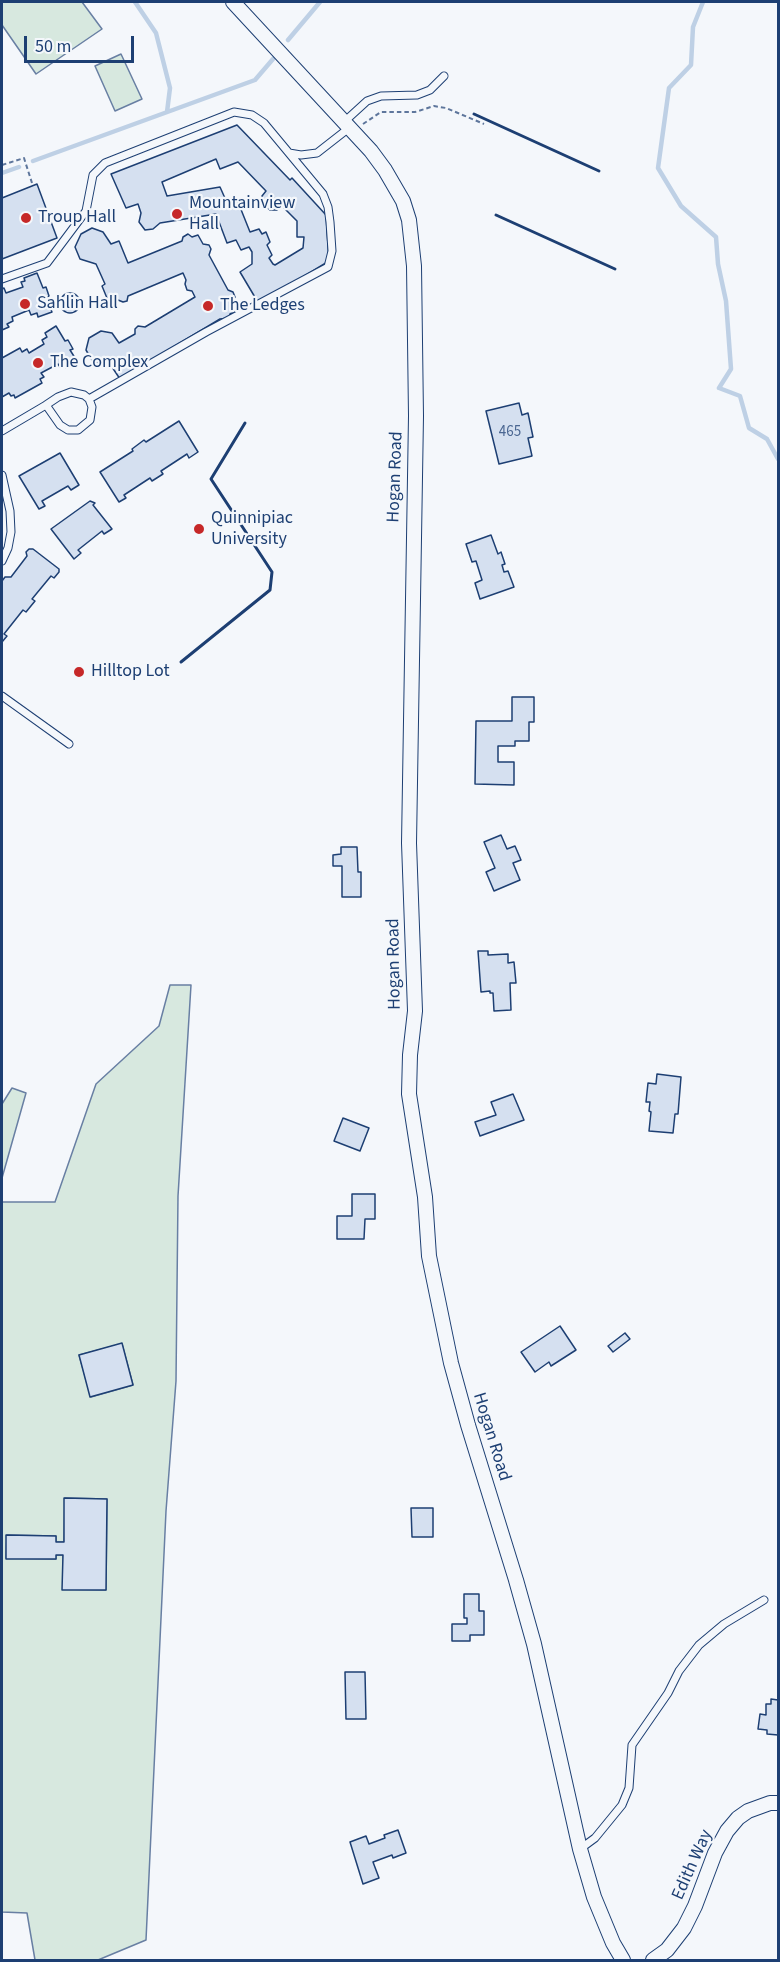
<!DOCTYPE html>
<html>
<head>
<meta charset="utf-8">
<style>
  body { margin:0 }
  #map { position:relative; width:780px; height:1962px; overflow:hidden; background:#f4f7fb; font-family:"Source Sans 3",sans-serif }
  canvas { display:block }
  .frame { position:absolute; inset:0; border:3px solid #1d3f73; pointer-events:none }
  .scale { position:absolute; left:24px; top:36px; width:110px; height:27px; box-sizing:border-box; border:3px solid #1d3f73; border-top:0; padding-left:8px; font-size:18px; line-height:21px; white-space:nowrap; color:#1d3f73; -webkit-text-stroke:4px #f4f7fb; paint-order:stroke }
</style>
</head>
<body>
<div id="map">
<canvas width="780" height="1962"></canvas>
<div class="frame"></div>
<div class="scale">50 m</div>
</div>
<script>
const ctx = document.querySelector('canvas').getContext('2d');
ctx.lineJoin = 'round';
function fill(path, color) {
  ctx.fillStyle = color;
  ctx.fill(path, 'evenodd');
}
function toPath(rows) {
  const path = new Path2D();
  for (const r of rows) {
    if (r.length === 3) {
      path.moveTo(r[0] + r[2], r[1]);
      path.arc(r[0], r[1], r[2], 0, 2 * Math.PI);
      continue;
    }
    path.moveTo(r[0], r[1]);
    for (let i = 2; i < r.length; i += 2) path.lineTo(r[i], r[i + 1]);
  }
  return path;
}
function strokePath(path, color, width, dash) {
  ctx.strokeStyle = color;
  ctx.lineWidth = width;
  ctx.lineCap = dash ? 'butt' : 'round';
  ctx.setLineDash(dash || []);
  ctx.stroke(path);
}
function drawText(font, color, halo, rows, align = 'center') {
  ctx.font = font + ' "Source Sans 3",sans-serif';
  ctx.lineWidth = 4.5;
  ctx.setLineDash([]);
  ctx.textBaseline = 'middle';
  ctx.strokeStyle = halo;
  ctx.fillStyle = color;
  for (const [text, x, y, turn = 0] of rows) {
    ctx.save();
    ctx.translate(x, y);
    ctx.rotate((+turn || 0) * Math.PI / 180);
    ctx.textAlign = isNaN(turn) ? turn : align;
    if (halo) ctx.strokeText(text, 0, 0);
    ctx.fillText(text, 0, 0);
    ctx.restore();
  }
}
const green = toPath([
  [2,2,82,2,102,29,36,74,2,25,2,2],
  [121,54,142,99,115,111,95,66,121,54],
  [170,985,191,985,178,1196,176,1381,166,1511,146,1940,98,1960,35,1960,27,1913,2,1912,2,1202,55,1202,96,1084,159,1026,170,985],
  [122,1344,133,1385,91,1397,79,1355,122,1344],
  [65,1498,107,1499,106,1590,63,1589,63,1555,56,1555,56,1559,6,1558,7,1535,56,1536,56,1542,64,1542,65,1498],
  [12,1088,26,1093,2,1178,2,1104,12,1088]
]);
fill(green, '#d7e8df');
strokePath(green, '#687fa3', 1.5);
strokePath(toPath([
  [135,2,156,33,170,88,167,112],
  [703,2,693,27,691,65,669,88,658,168,681,206,716,237,718,264,726,301,731,369,719,388,740,396,749,428,767,439,778,459],
  [288,40,320,2],
  [33,161,255,80,273,59],
  [2,173,19,167]
]), '#bed0e5', 4.5);
const building = toPath([
  [237,125,290,180,292,178,326,215,329,261,259,304,240,272,252,264,252,252,249,247,241,250,236,240,227,243,216,214,160,223,153,229,145,230,139,222,141,213,138,204,126,208,111,174,237,125],
  [216,159,220,169,238,162,266,191,262,196,263,203,265,206,270,210,277,210,282,206,297,221,297,237,304,237,303,248,275,265,273,264,269,258,272,255,267,245,270,242,266,232,262,234,259,229,250,232,238,202,228,205,220,187,167,196,162,182,216,159],
  [37,184,57,238,2,259,2,198,37,184],
  [92,228,103,232,111,244,119,241,128,263,182,241,183,237,188,234,192,237,198,235,203,244,209,245,211,249,209,255,228,290,233,292,235,297,233,300,238,310,230,314,229,318,220,319,120,379,110,364,93,362,86,350,89,338,101,331,112,333,119,343,135,334,135,329,138,326,145,327,195,297,192,291,187,290,185,284,186,280,183,273,128,296,127,301,123,302,118,300,109,303,102,286,105,284,96,264,80,259,75,247,81,234,92,228],
  [37,273,43,288,46,287,49,296,46,298,52,312,38,317,37,313,31,315,29,310,12,317,13,321,7,324,9,327,2,330,2,289,4,288,6,293,23,287,21,282,25,281,24,278,37,273],
  [70,303,10],
  [56,326,65,341,68,340,73,349,70,350,77,361,66,368,64,365,60,367,58,364,41,373,44,377,40,379,42,383,15,398,14,395,11,396,9,393,2,397,2,358,20,348,22,352,27,349,29,353,44,344,42,340,47,337,45,333,56,326],
  [519,403,522,415,528,413,533,437,528,438,532,456,499,464,486,411,519,403],
  [179,421,198,452,189,458,187,454,161,471,163,474,152,481,150,478,124,495,126,498,119,502,100,472,133,451,132,449,144,440,146,442,179,421],
  [60,453,79,485,71,490,68,486,42,501,45,506,39,509,19,476,60,453],
  [90,501,95,503,93,505,112,529,104,534,102,531,78,550,81,553,74,559,51,529,90,501],
  [491,535,498,554,501,552,505,564,502,565,504,572,508,571,514,587,480,599,475,583,482,580,476,561,472,562,466,544,491,535],
  [29,549,33,549,59,569,59,572,54,578,51,576,32,599,35,601,26,612,23,610,4,634,7,636,2,642,2,581,5,577,11,577,27,556,26,552,29,549],
  [512,697,534,697,534,722,529,722,529,741,515,741,515,746,498,746,498,762,514,762,514,785,475,784,476,721,512,721,512,697],
  [501,835,507,849,515,846,521,860,513,863,520,880,494,891,486,872,495,868,484,842,501,835],
  [341,847,357,847,358,872,361,872,361,897,342,897,342,866,333,866,333,855,341,854,341,847],
  [478,951,488,951,488,955,508,954,508,963,514,962,516,983,510,983,511,1010,494,1011,493,993,490,993,490,991,481,992,478,951],
  [657,1074,681,1077,678,1114,675,1114,673,1133,649,1131,651,1112,649,1111,650,1102,646,1102,648,1083,656,1084,657,1074],
  [513,1094,524,1120,480,1136,475,1122,496,1115,491,1102,513,1094],
  [343,1118,369,1128,360,1151,334,1141,343,1118],
  [352,1194,375,1194,375,1219,365,1219,364,1239,337,1239,337,1216,352,1216,352,1194],
  [560,1326,576,1350,551,1366,549,1362,535,1372,521,1352,560,1326],
  [625,1333,630,1339,613,1352,608,1346,625,1333],
  [122,1343,133,1385,90,1397,79,1355,122,1343],
  [64,1498,107,1499,106,1590,62,1590,63,1555,56,1555,56,1559,6,1559,6,1535,56,1536,56,1542,64,1542,64,1498],
  [411,1508,433,1508,433,1537,412,1537,411,1508],
  [464,1594,479,1594,479,1611,484,1611,484,1635,470,1635,470,1641,452,1641,452,1624,467,1624,467,1618,464,1618,464,1594],
  [345,1672,365,1672,366,1719,346,1719,345,1672],
  [771,1699,778,1700,778,1735,767,1734,767,1730,758,1729,760,1714,766,1715,766,1704,771,1704,771,1699],
  [398,1830,406,1853,393,1858,392,1855,373,1862,379,1878,363,1884,350,1842,366,1836,369,1844,385,1838,384,1835,398,1830]
]);
fill(building, '#d5e0f0');
strokePath(building, '#1d3f73', 1.5);
const lane = toPath([
  [344,122,367,101,381,96,417,95,430,90,444,76],
  [289,153,301,155,317,153,349,128],
  [2,279,47,263,86,211,93,175,105,163,234,112,252,115,264,123,323,194,328,207,330,222,332,251,328,267,206,332,89,399,84,395,71,392,58,397,46,405,60,425,68,430,78,430,90,420,92,407,89,399],
  [2,431,46,405],
  [2,475,10,511,11,532,8,548,2,561],
  [2,696,69,744],
  [580,1849,595,1838,622,1805,629,1788,632,1745,668,1693,679,1671,699,1645,724,1624,764,1600]
]);
const street = toPath([
  [233,2,371,151,385,170,403,201,409,220,414,266,416,416,409,843,415,1011,410,1055,409,1094,425,1197,429,1256,451,1363,468,1425,516,1580,534,1644,580,1849,594,1897,613,1943,623,1960],
  [653,1960,667,1950,684,1928,695,1906,715,1853,727,1831,738,1818,748,1811,770,1803,778,1803]
]);
strokePath(lane, '#1d3f73', 9);
strokePath(street, '#1d3f73', 16);
strokePath(toPath([
  [363,124,381,112,415,112,434,106,446,108,484,124],
  [2,165,24,158,32,183]
]), '#5e769c', 2, [4.5, 3]);
strokePath(lane, '#f4f7fb', 7);
strokePath(street, '#f4f7fb', 14);
strokePath(toPath([
  [474,114,599,171],
  [496,215,615,269],
  [181,662,270,590,272,572,211,479,245,423]
]), '#1d3f73', 3);
for (const [x, y, r, color] of [
  [177,214,6,"#c62828"],
  [26,218,6,"#c62828"],
  [25,304,6,"#c62828"],
  [208,306,6,"#c62828"],
  [38,363,6,"#c62828"],
  [199,529,6,"#c62828"],
  [79,672,6,"#c62828"]
]) {
  const dot = new Path2D();
  dot.arc(x, y, r, 0, 2 * Math.PI);
  ctx.fillStyle = color;
  ctx.fill(dot);
  strokePath(dot, '#f4f7fb', 2);
}
drawText('15px', '#4b6792', null, [
  ["465",510,433]
]);
drawText('18px', '#1d3f73', '#f4f7fb', [
  ["Mountainview",189,204],
  ["Hall",189,225],
  ["Troup Hall",38,218],
  ["Sahlin Hall",37,304],
  ["The Ledges",220,306],
  ["The Complex",50,363],
  ["Quinnipiac",211,519],
  ["University",211,540],
  ["Hilltop Lot",91,672]
], 'left');
drawText('18px', '#1d3f73', '#f4f7fb', [
  ["Hogan Road",396,477,-88],
  ["Hogan Road",395,964,-91],
  ["Hogan Road",491,1437,73],
  ["Edith Way",693,1865,-66]
]);
</script>
</body>
</html>
